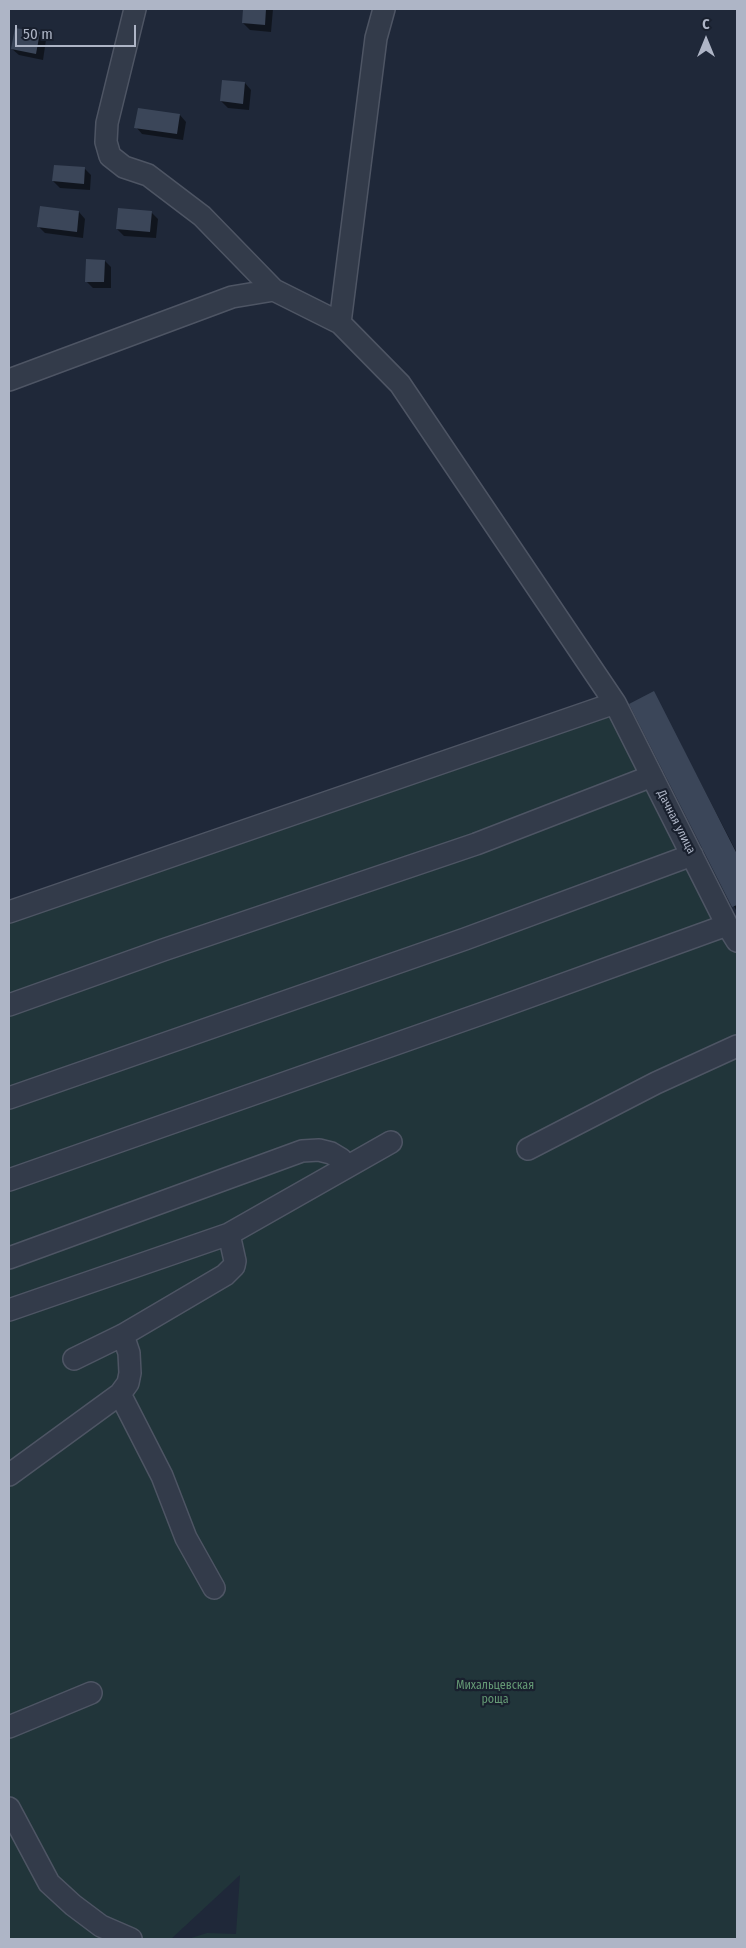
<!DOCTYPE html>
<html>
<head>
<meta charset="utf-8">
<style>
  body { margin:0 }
  #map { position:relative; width:746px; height:1948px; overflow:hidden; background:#1f2839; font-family:"Fira Sans Condensed",sans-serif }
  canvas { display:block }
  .frame { position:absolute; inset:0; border:10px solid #aeb5c6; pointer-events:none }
  .north { position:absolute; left:681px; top:15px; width:50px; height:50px; -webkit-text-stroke:4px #19202e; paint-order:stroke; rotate:0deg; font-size:14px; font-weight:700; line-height:20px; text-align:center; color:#aeb5c6 }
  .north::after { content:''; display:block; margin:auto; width:18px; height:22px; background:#aeb5c6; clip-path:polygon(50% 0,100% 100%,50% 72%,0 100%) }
  .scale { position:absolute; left:15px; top:25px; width:121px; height:22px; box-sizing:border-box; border:2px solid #aeb5c6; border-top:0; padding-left:6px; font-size:15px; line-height:18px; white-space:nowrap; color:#aeb5c6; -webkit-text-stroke:4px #19202e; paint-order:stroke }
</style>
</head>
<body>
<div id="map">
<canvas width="746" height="1948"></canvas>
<div class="frame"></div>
<div class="north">С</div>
<div class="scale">50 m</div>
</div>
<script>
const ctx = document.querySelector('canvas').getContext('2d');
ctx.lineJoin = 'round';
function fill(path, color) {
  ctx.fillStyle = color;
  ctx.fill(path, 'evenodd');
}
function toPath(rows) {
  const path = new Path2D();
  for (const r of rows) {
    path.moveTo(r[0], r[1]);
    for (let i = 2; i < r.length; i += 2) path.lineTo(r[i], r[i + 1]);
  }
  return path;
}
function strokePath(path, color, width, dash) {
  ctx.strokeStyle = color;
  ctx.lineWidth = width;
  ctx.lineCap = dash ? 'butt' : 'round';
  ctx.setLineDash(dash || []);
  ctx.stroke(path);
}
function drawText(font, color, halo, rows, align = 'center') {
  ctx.font = font + ' "Fira Sans Condensed",sans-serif';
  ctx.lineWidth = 4.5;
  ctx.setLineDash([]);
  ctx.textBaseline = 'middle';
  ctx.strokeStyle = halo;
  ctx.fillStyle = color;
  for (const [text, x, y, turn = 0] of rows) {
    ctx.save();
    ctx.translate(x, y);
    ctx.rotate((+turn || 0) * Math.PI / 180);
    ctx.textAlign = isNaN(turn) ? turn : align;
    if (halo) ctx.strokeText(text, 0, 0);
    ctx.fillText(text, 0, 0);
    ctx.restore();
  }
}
fill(toPath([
  [608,700,737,950,737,1939,188,1939,207,1933,236,1934,240,1875,171,1939,9,1939,9,905]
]), '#21353a');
fill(toPath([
  [244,9,273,9,271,32,250,30,243,23],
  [16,29,40,34,46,40,43,60,19,55,12,49],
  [245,83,251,90,249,110,228,108,221,101],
  [180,115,186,122,183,140,142,134,136,127],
  [85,169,91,175,90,190,60,188,53,181],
  [79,212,85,219,83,238,45,233,38,226],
  [151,212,158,219,156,238,124,236,117,229],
  [105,261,111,267,111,288,93,288,86,281],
  [654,693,737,853,736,910,631,704]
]), '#0007');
fill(toPath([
  [243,9,266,9,265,25,242,23],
  [15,28,40,32,36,54,11,49],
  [222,80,245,82,243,104,220,101],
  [138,108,180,114,177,134,134,128],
  [54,165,85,167,84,184,52,181],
  [40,206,79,211,77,232,37,227],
  [118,208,152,211,150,232,116,229],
  [86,259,105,260,104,282,85,282],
  [654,691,737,854,737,905,732,907,629,704]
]), '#3b4659');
const minor = toPath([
  [135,9,107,123,106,142,110,156,124,167,148,175,202,216,274,290,340,323,400,384,615,703,727,925,737,941],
  [340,323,376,38,384,9],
  [9,380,232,297,274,290],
  [9,912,615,703],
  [9,1005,163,950,476,844,652,776],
  [9,1098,465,939,692,855],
  [528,1149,656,1083,737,1046],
  [9,1180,495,1009,727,925],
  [9,1258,302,1151,319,1150,331,1153,341,1159,346,1167],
  [9,1310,229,1234,391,1142],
  [74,1359,123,1335,225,1275,234,1266,235,1261,229,1234],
  [120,1394,162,1476,186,1538,214,1588],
  [9,1475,120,1394,128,1383,130,1373,129,1353,123,1335],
  [9,1727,91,1693],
  [9,1808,49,1883,73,1905,101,1926,131,1939]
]);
strokePath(minor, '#4e5564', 24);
strokePath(minor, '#333b4a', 21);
drawText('12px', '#aeb5c6', '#19202e', [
  ["Дачная улица",676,822,63]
]);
drawText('12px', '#649874', '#19202e', [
  ["Михальцевская",495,1686],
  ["роща",495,1700]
]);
</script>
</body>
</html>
